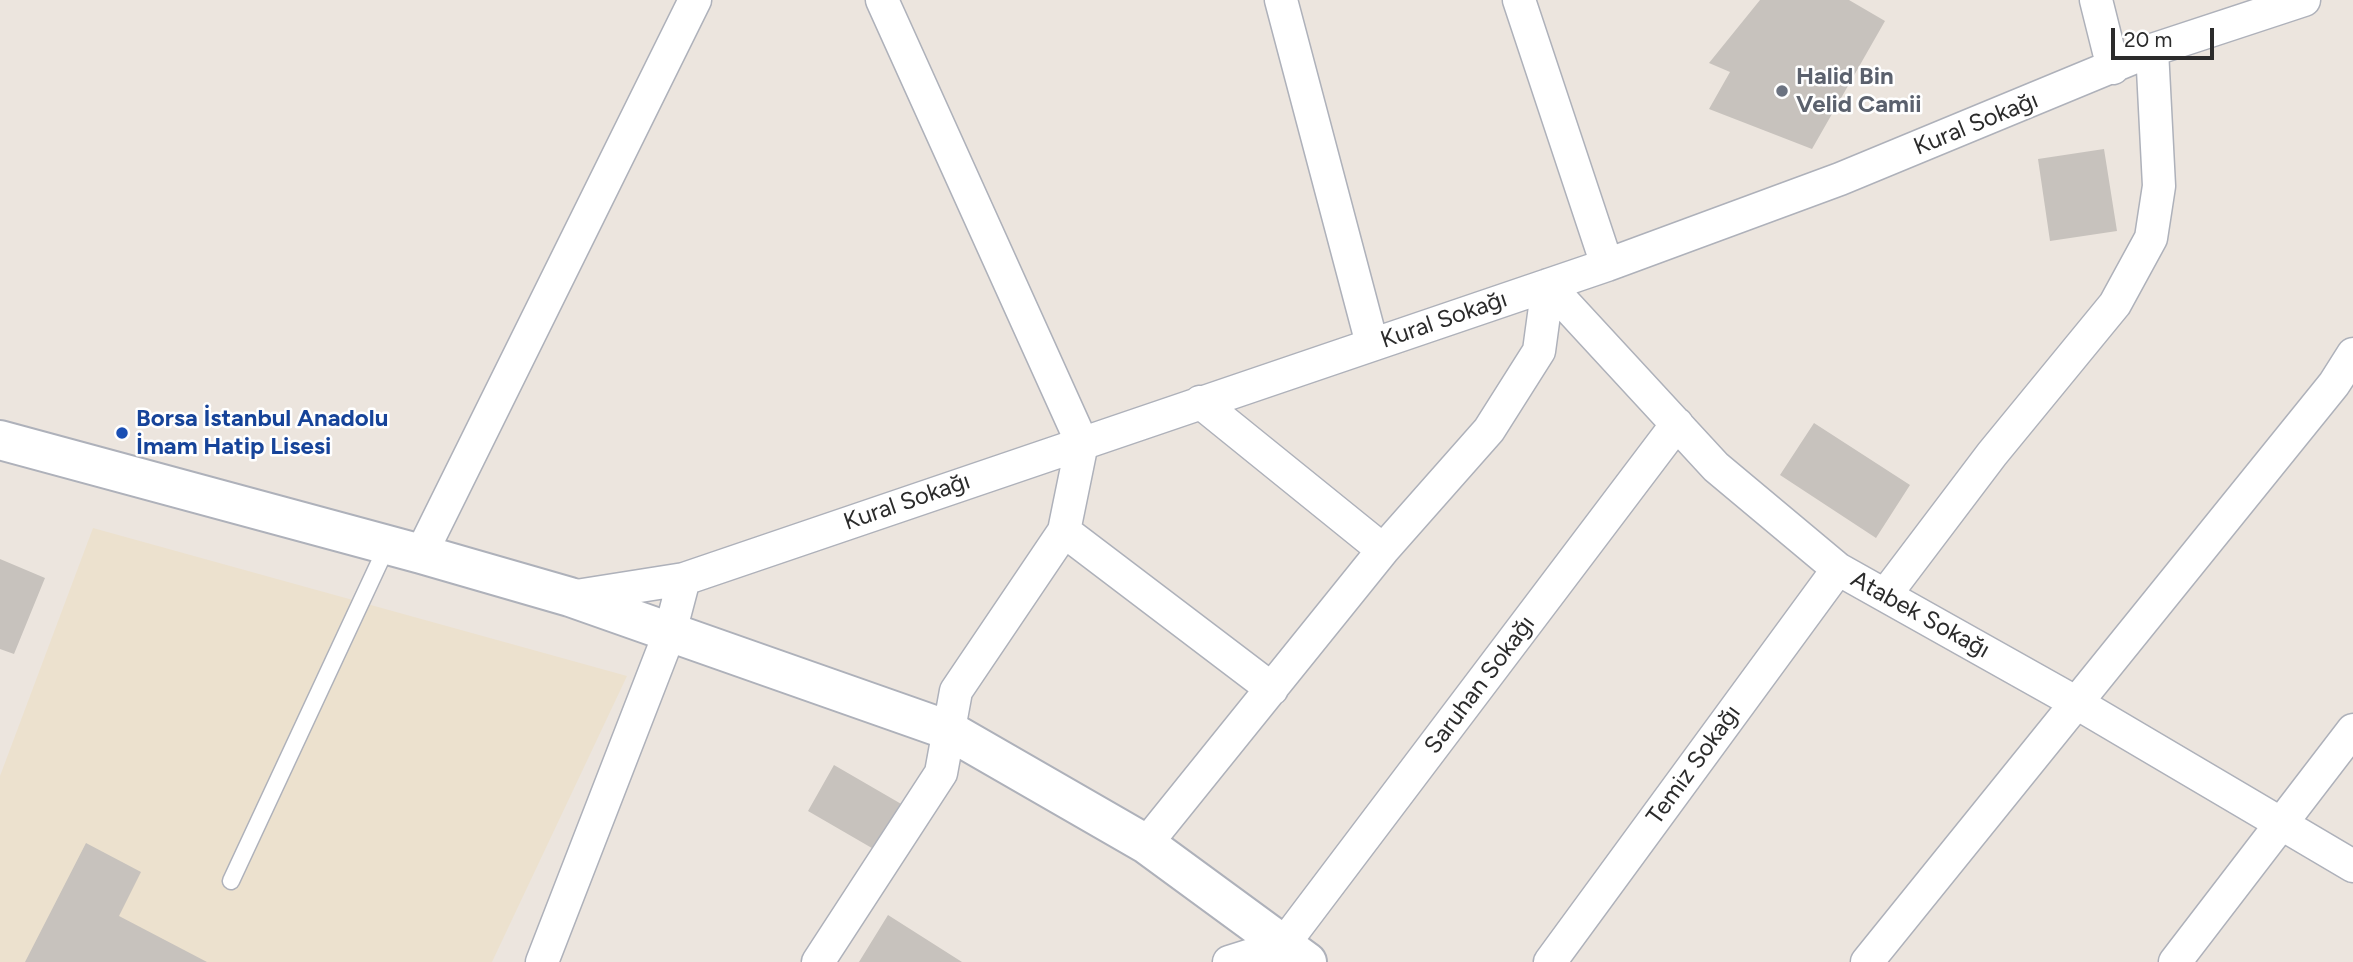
<!DOCTYPE html>
<html>
<head>
<meta charset="utf-8">
<style>
  body { margin:0 }
  #map { position:relative; width:2353px; height:962px; overflow:hidden; background:#ece5de; font-family:Figtree,sans-serif }
  canvas { display:block }
  .scale { position:absolute; left:2111px; top:28px; width:103px; height:32px; box-sizing:border-box; border:4px solid #2b2b2b; border-top:0; padding-left:9px; font-size:21px; line-height:24px; white-space:nowrap; color:#2b2b2b; -webkit-text-stroke:5px #fff; paint-order:stroke }
</style>
</head>
<body>
<div id="map">
<canvas width="2353" height="962"></canvas>
<div class="scale">20 m</div>
</div>
<script>
const ctx = document.querySelector('canvas').getContext('2d');
ctx.lineJoin = 'round';
function fillPath(path, color) {
  ctx.fillStyle = color;
  ctx.fill(path, 'evenodd');
}
function toPath(rows) {
  const path = new Path2D();
  for (const r of rows) {
    path.moveTo(r[0], r[1]);
    for (let i = 2; i < r.length; i += 2) path.lineTo(r[i], r[i + 1]);
  }
  return path;
}
function strokePath(path, color, width, dash) {
  ctx.strokeStyle = color;
  ctx.lineWidth = width;
  ctx.lineCap = dash ? 'butt' : 'round';
  ctx.setLineDash(dash || []);
  ctx.stroke(path);
}
function label(font, color, halo, rows, align = 'center') {
  ctx.font = font + ' Figtree,sans-serif';
  ctx.lineWidth = 5;
  ctx.setLineDash([]);
  ctx.textBaseline = 'middle';
  ctx.strokeStyle = halo;
  ctx.fillStyle = color;
  for (const [text, x, y, turn = 0] of rows) {
    ctx.save();
    ctx.translate(x, y);
    ctx.rotate((+turn || 0) * Math.PI / 180);
    ctx.textAlign = isNaN(turn) ? turn : align;
    if (halo) ctx.strokeText(text, 0, 0);
    ctx.fillText(text, 0, 0);
    ctx.restore();
  }
}
fillPath(toPath([
  [93,528,627,676,492,962,0,962,0,776]
]), '#ece1ce');
fillPath(toPath([
  [1760,0,1849,0,1885,21,1812,149,1709,109,1730,72,1709,63],
  [2104,149,2117,231,2050,241,2038,159],
  [1814,423,1910,485,1876,538,1780,475],
  [0,559,45,578,14,654,0,649],
  [834,765,903,805,877,851,808,811],
  [86,843,141,872,119,916,207,962,25,962],
  [888,915,962,962,859,962]
]), '#c7c2bd');
const service = toPath([
  [231,881,388,544]
]);
const minor = toPath([
  [1281,0,1372,344],
  [1519,0,1607,265],
  [2096,0,2113,68],
  [1548,285,1716,467,1838,569,2075,702,2353,866],
  [1200,402,1383,550],
  [1064,531,1272,689],
  [421,554,695,0],
  [1886,594,1992,454,2115,304,2151,238,2159,186,2152,50],
  [570,597,684,579,1607,265,1840,179,2152,50,2304,0],
  [1146,844,1383,550,1489,430,1539,351,1548,285],
  [542,962,670,632,684,579],
  [818,962,941,773,956,691,1064,531,1082,443,882,0],
  [1229,962,1283,945,1677,424],
  [1550,962,1838,569],
  [1867,962,2334,384,2353,354],
  [2175,962,2353,730]
]);
const tertiary = toPath([
  [0,440,421,554,570,597,948,730,1146,844,1307,962]
]);
strokePath(service, '#aeb1ba', 19);
strokePath(minor, '#aeb1ba', 35);
strokePath(tertiary, '#aeb1ba', 42);
strokePath(service, '#fff', 16);
strokePath(minor, '#fff', 32);
strokePath(tertiary, '#fff', 38);
for (const [x, y, r, color] of [
  [1782,91,7,"#6b7280"],
  [122,433,7,"#1a4fb4"]
]) {
  const dot = new Path2D();
  dot.arc(x, y, r, 0, 2 * Math.PI);
  ctx.fillStyle = color;
  ctx.fill(dot);
  strokePath(dot, '#fff', 2.5);
}
label('bold 24px', '#5b616d', '#fff', [
  ["Halid Bin",1796,77],
  ["Velid Camii",1796,105]
], 'left');
label('24px', '#2b2b2b', '#fff', [
  ["Kural Sokağı",1976,124,-22],
  ["Kural Sokağı",1444,320,-19],
  ["Kural Sokağı",907,502,-19],
  ["Atabek Sokağı",1920,615,29],
  ["Saruhan Sokağı",1480,685,-53],
  ["Temiz Sokağı",1694,765,-54]
]);
label('bold 24px', '#164399', '#fff', [
  ["Borsa İstanbul Anadolu",136,419],
  ["İmam Hatip Lisesi",136,447]
], 'left');
</script>
</body>
</html>
